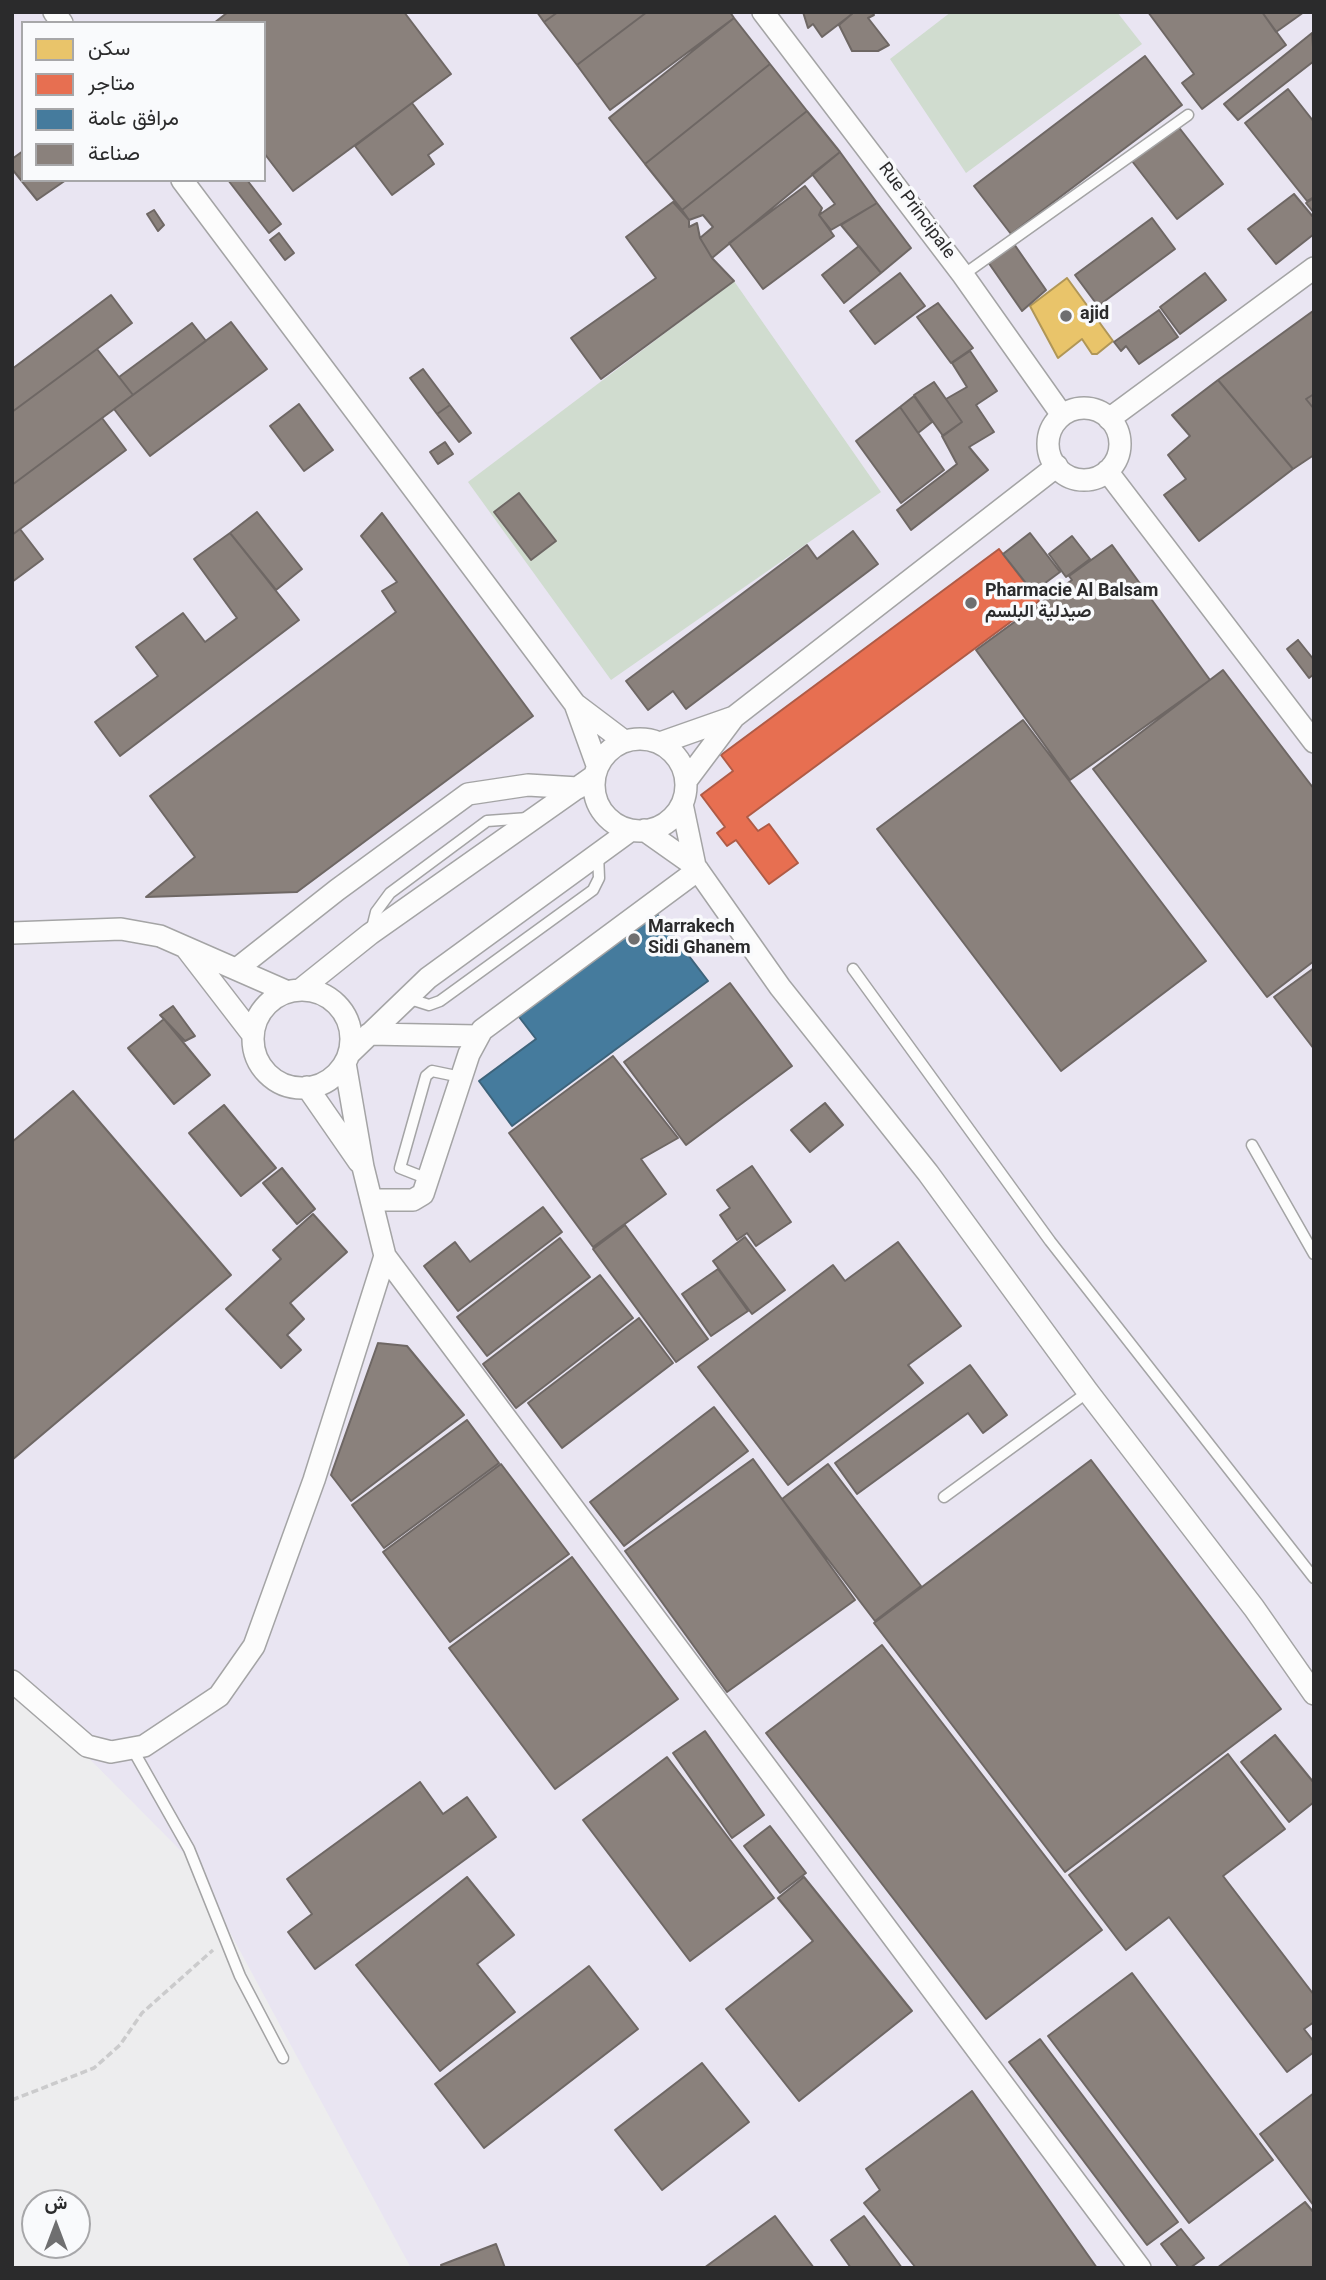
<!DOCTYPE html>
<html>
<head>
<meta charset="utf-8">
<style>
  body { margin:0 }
  #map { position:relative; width:1326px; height:2280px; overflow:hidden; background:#ededee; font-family:Georgia,Vazirmatn,serif }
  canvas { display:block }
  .frame { position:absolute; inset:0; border:14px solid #2b2b2c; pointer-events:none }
  .legend { position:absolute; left:21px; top:21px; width:245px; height:161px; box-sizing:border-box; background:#f9fafc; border:2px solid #a7a7a9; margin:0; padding:9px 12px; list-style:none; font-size:21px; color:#2b2b2c }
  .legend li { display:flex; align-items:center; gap:14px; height:35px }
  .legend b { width:35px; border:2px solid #a7a7a9 }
  .north { position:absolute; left:21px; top:2189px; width:70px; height:70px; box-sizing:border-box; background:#f9fafc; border:2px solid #a7a7a9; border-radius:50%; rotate:0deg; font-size:19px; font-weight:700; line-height:28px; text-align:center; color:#2b2b2c }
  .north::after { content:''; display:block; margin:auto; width:24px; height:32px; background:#6f6f70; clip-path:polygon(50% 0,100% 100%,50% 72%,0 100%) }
</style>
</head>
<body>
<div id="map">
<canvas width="1326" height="2280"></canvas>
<div class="frame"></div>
<ul class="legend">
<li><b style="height:19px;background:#e9c46a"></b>سكن</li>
<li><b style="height:19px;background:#e76f51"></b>متاجر</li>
<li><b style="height:19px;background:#457b9d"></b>مرافق عامة</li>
<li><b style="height:19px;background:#8a817c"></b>صناعة</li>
</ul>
<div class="north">ش</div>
</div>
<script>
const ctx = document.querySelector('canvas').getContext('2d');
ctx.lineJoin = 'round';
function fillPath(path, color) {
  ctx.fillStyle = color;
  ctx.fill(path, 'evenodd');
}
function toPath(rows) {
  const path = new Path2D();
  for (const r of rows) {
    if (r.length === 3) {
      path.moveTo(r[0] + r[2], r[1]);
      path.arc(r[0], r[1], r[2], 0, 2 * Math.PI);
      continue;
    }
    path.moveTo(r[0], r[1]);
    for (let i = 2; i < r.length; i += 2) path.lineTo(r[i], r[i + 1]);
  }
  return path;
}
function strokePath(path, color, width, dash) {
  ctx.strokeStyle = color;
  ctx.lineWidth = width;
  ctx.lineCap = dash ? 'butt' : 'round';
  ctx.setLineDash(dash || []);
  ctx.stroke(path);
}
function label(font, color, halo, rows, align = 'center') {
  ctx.font = font + ' Georgia,Vazirmatn,serif';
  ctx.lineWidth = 7;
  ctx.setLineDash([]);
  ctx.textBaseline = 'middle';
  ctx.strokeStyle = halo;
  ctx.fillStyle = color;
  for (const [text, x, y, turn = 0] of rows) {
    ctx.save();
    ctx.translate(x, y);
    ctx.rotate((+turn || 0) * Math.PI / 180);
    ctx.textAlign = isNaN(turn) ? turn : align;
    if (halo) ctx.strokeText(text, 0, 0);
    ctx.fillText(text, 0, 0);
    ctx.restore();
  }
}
fillPath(toPath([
  [12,12,1314,12,1314,2268,411,2268,192,1862,12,1681],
  [23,23,264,23,264,180,23,180]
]), '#e9e5f2');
fillPath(toPath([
  [951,12,1117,12,1142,44,966,173,890,59],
  [734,281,881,492,611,680,468,482]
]), '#d0dccf');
const homes = toPath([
  [1067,278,1113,341,1097,354,1092,354,1082,339,1058,358,1030,306,1067,278]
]);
fillPath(homes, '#e9c46a');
strokePath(homes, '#b09657', 2);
const shops = toPath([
  [999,549,1039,601,747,817,758,831,769,824,798,863,769,884,736,840,727,846,717,833,725,827,701,795,733,771,721,755,999,549]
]);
fillPath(shops, '#e76f51');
strokePath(shops, '#af5b46', 2);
const public = toPath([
  [654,910,708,981,512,1126,479,1081,536,1039,516,1013,654,910]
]);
fillPath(public, '#457b9d');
strokePath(public, '#3d637b', 2);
const industry = toPath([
  [228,12,404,12,451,74,293,191,264,153,264,23,214,23,228,12],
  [537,12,558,12,544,22,537,12],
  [558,12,647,12,577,65,544,22,558,12],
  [647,12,730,12,734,18,610,110,577,65,647,12],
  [803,12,852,12,852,14,822,37,813,24,808,28,803,12],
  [872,12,874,15,868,18,889,45,878,51,852,51,839,25,854,12,872,12],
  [1148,12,1262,12,1286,45,1202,109,1182,83,1194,74,1148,12],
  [1262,12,1304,12,1276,32,1262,12],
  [734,18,770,64,645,164,609,118,734,18],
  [1312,33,1314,61,1238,120,1224,104,1312,33],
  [1145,56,1182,105,1011,234,974,186,1145,56],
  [770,64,807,111,682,210,645,164,770,64],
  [1288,89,1314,122,1314,197,1307,201,1245,123,1288,89],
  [412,103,443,144,428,155,434,164,392,195,355,146,412,103],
  [807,111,840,152,712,258,700,238,713,227,703,215,689,220,682,210,807,111],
  [1177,125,1223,184,1177,219,1132,161,1177,125],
  [23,151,23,180,66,180,37,200,12,169,12,159,23,151],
  [840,152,877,203,831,230,819,215,835,204,812,174,840,152],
  [228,180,247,180,281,224,269,233,228,180],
  [805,186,822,208,819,215,834,236,763,289,729,243,805,186],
  [1294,194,1314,218,1314,234,1276,264,1248,229,1294,194],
  [1314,198,1314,213,1306,203,1314,198],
  [673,202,689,220,689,227,697,223,700,238,712,258,734,281,601,379,571,338,656,278,626,237,673,202],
  [877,203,911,248,881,273,841,225,877,203],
  [154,210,164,225,158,231,147,214,154,210],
  [1152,218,1175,249,1098,306,1075,275,1152,218],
  [279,233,294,253,285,260,270,240,279,233],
  [1014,244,1046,290,1022,311,988,262,1014,244],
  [859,246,881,273,844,303,822,275,859,246],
  [900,273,925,306,875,344,850,311,900,273],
  [1205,273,1226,300,1180,334,1160,307,1205,273],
  [111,295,132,323,12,412,12,369,111,295],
  [938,303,973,348,951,363,917,317,938,303],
  [1159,310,1178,337,1139,364,1126,346,1121,351,1114,342,1159,310],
  [1313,311,1314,394,1306,399,1314,409,1314,455,1293,469,1218,380,1313,311],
  [231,322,267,369,150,456,114,409,231,322],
  [192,323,206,341,133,395,119,377,192,323],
  [97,349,133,395,12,485,12,412,97,349],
  [970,351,997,391,976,405,994,432,969,447,988,470,911,530,897,510,957,464,942,436,962,422,946,399,967,387,952,363,970,351],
  [423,369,450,405,437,414,410,378,423,369],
  [1218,380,1293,469,1199,541,1164,495,1186,479,1168,455,1190,436,1172,415,1218,380],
  [934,382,962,422,943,436,914,395,934,382],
  [1314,394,1314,409,1306,399,1314,394],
  [914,396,932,422,918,433,900,407,914,396],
  [299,404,333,450,304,471,270,426,299,404],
  [450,405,471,433,459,442,437,414,450,405],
  [900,407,944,470,901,503,856,441,900,407],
  [102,418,126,450,12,535,12,485,102,418],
  [445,442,453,454,438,464,430,452,445,442],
  [519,493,556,541,531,560,494,512,519,493],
  [257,512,302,569,276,590,230,533,257,512],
  [382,513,533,716,297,892,146,897,195,857,150,796,396,612,382,591,397,582,361,536,382,513],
  [20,529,43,559,12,582,12,535,20,529],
  [853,531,878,564,686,709,673,691,648,710,626,681,807,545,817,559,853,531],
  [230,533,299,620,120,756,95,722,158,676,136,647,183,613,205,642,237,618,194,559,230,533],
  [1030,533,1060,572,1033,592,1003,554,1030,533],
  [1072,536,1090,559,1066,577,1049,554,1072,536],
  [1112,545,1210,680,1070,780,976,650,1072,580,1069,576,1112,545],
  [1298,640,1314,660,1314,674,1309,678,1287,649,1298,640],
  [1223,670,1314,789,1314,961,1267,997,1093,769,1223,670],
  [1023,720,1206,961,1061,1071,877,829,1023,720],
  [1314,968,1314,1049,1274,997,1314,968],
  [730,983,792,1066,686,1145,624,1062,730,983],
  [173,1006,195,1036,185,1041,160,1015,173,1006],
  [164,1019,210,1075,174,1104,128,1048,164,1019],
  [613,1056,678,1138,641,1159,666,1194,593,1247,509,1133,613,1056],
  [73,1091,231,1275,12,1460,12,1142,73,1091],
  [825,1103,843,1125,810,1152,791,1130,825,1103],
  [224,1105,276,1168,241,1196,189,1133,224,1105],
  [752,1166,791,1222,756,1246,747,1233,737,1240,720,1215,730,1208,717,1190,752,1166],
  [282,1168,315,1209,297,1224,263,1183,282,1168],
  [543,1207,562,1232,458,1311,424,1266,455,1242,470,1262,543,1207],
  [313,1214,347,1252,290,1303,304,1319,287,1335,301,1350,281,1368,226,1309,281,1259,273,1250,313,1214],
  [625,1225,708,1339,676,1362,593,1249,625,1225],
  [745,1237,785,1290,752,1314,713,1261,745,1237],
  [560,1238,590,1277,487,1356,457,1317,560,1238],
  [898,1242,961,1326,908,1365,923,1383,788,1485,698,1367,833,1265,845,1281,898,1242],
  [718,1269,748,1311,711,1336,682,1294,718,1269],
  [600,1275,633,1318,516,1408,483,1364,600,1275],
  [639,1318,673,1363,562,1448,528,1403,639,1318],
  [378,1343,407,1346,464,1415,351,1501,331,1475,378,1343],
  [970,1365,1007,1415,983,1433,968,1413,857,1494,835,1463,970,1365],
  [714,1407,748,1451,624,1546,590,1502,714,1407],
  [467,1420,499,1463,384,1548,352,1505,467,1420],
  [753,1459,855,1600,727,1692,625,1551,753,1459],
  [1091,1460,1281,1709,1065,1872,874,1623,1091,1460],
  [501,1464,569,1554,450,1642,383,1552,501,1464],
  [828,1464,921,1586,875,1621,782,1499,828,1464],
  [572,1557,678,1699,555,1789,449,1648,572,1557],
  [882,1645,1102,1930,986,2019,766,1733,882,1645],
  [705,1731,764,1815,732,1838,673,1753,705,1731],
  [1275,1735,1314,1783,1314,1802,1289,1822,1241,1762,1275,1735],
  [1228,1754,1285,1829,1223,1876,1314,1995,1314,2022,1304,2029,1314,2042,1314,2052,1287,2072,1169,1917,1126,1950,1069,1875,1228,1754],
  [667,1757,774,1898,690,1961,583,1820,667,1757],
  [420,1782,443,1814,467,1797,496,1837,315,1969,288,1932,312,1914,287,1879,420,1782],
  [770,1826,806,1873,780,1893,744,1846,770,1826],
  [467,1877,514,1935,477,1964,515,2012,440,2071,356,1965,467,1877],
  [804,1877,912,2011,799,2101,726,2009,813,1941,778,1898,804,1877],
  [589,1966,638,2029,484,2148,435,2084,589,1966],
  [1132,1973,1273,2160,1189,2223,1048,2036,1132,1973],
  [1040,2039,1178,2222,1147,2245,1009,2062,1040,2039],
  [702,2063,749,2122,662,2190,615,2130,702,2063],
  [972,2091,1097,2268,916,2268,864,2203,880,2190,866,2169,972,2091],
  [1314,2093,1314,2206,1260,2134,1314,2093],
  [1305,2202,1314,2213,1314,2268,1217,2268,1305,2202],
  [775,2216,814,2268,704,2268,775,2216],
  [864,2216,902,2268,851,2268,831,2240,864,2216],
  [1181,2229,1204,2258,1190,2268,1179,2268,1161,2244,1181,2229],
  [496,2244,505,2268,442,2268,441,2265,496,2244]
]);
fillPath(industry, '#8a817c');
strokePath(industry, '#6e6764', 2);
const lane = toPath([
  [963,275,1188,115],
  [371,932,376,912,390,893,487,821,528,818],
  [853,969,1050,1241,1314,1578],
  [407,998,429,1005,440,1001,593,890,599,878,598,854],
  [1252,1145,1314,1254],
  [428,1179,400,1168,426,1076,432,1071,461,1077],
  [944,1497,1088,1392],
  [133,1750,189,1849,240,1976,283,2058]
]);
const street = toPath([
  [54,12,62,23],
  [763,12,963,275,1062,415],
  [182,180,575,704,624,741],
  [1084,444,36],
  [1109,419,1314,268],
  [1107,471,1314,742],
  [575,704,597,765],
  [640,785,46],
  [660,743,734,717],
  [686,781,734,717,1057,466],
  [682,804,695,866,780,987,928,1173,1088,1392,1254,1608,1314,1694],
  [644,830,695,866],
  [12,933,121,929,160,936,288,992],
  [186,948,253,1035],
  [238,968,337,890,468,794,528,785,578,788],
  [300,990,370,934,594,776],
  [302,1039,49],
  [369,1034,478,1036],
  [349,1054,428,978,631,830],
  [345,1063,363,1167,385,1256,1140,2268],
  [307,1087,359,1162],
  [371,1200,413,1200,423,1194,469,1054,482,1030,698,870],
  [12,1681,87,1746,111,1752,144,1746,219,1696,254,1646,314,1480,385,1256]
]);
strokePath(lane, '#a4a4a5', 13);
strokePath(street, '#a4a4a5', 24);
strokePath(toPath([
  [12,2100,94,2068,120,2045,142,2013,213,1950]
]), '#cbcbcc', 3.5, [7, 3.5]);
strokePath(lane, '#fcfcfc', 10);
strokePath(street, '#fcfcfc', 21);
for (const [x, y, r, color] of [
  [1066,316,7,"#6f6f70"],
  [971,603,7,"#6f6f70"],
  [634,939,7,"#6f6f70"]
]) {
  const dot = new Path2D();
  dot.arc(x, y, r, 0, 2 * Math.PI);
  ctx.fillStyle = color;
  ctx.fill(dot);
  strokePath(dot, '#f9fafc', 2.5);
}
label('18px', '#2b2b2c', '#f9fafc', [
  ["Rue Principale",915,212,53]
]);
label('bold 18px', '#2b2b2c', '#f9fafc', [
  ["ajid",1080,316],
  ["Pharmacie Al Balsam",985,593],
  ["صيدلية البلسم",985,614],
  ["Marrakech",648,929],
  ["Sidi Ghanem",648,950]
], 'left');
</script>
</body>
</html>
